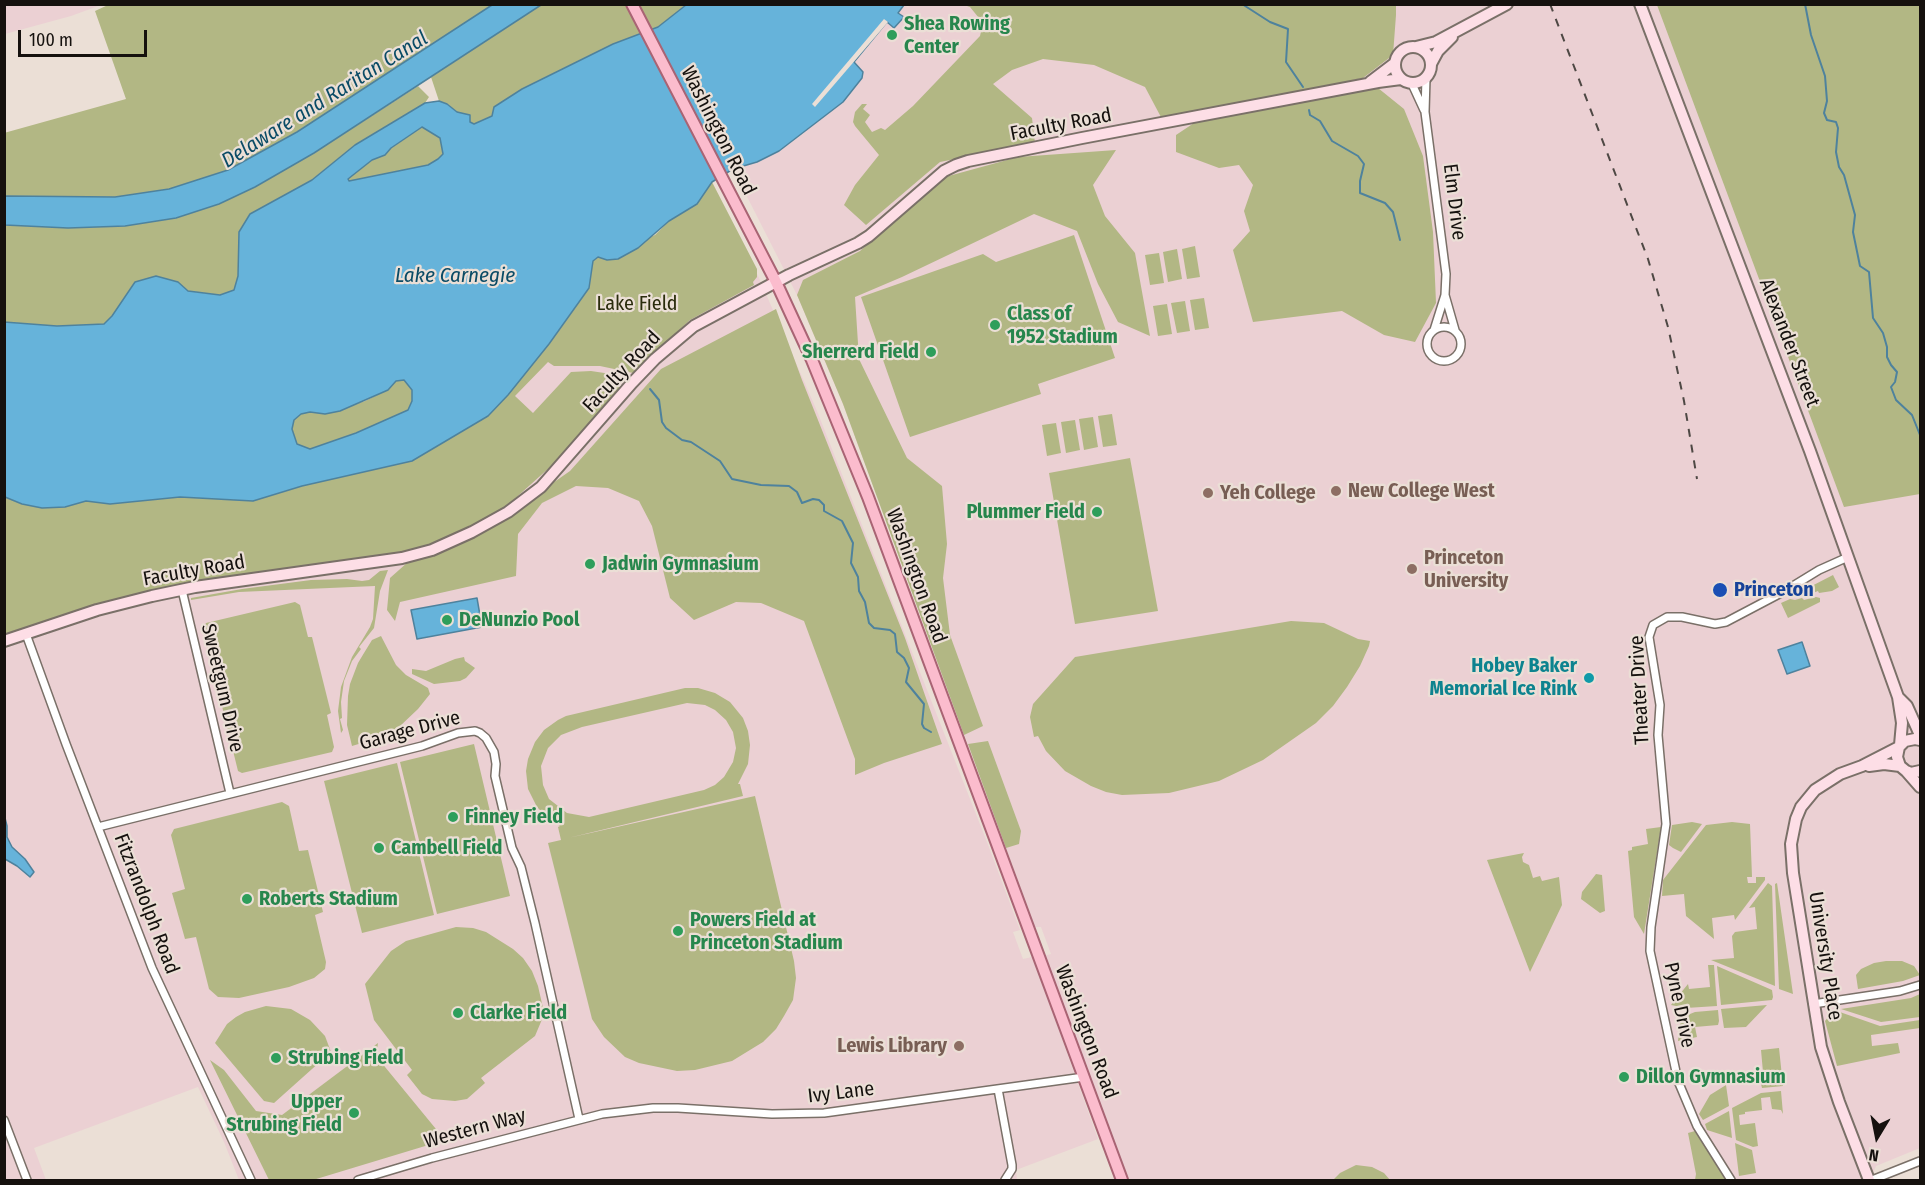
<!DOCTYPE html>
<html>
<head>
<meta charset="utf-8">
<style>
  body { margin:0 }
  #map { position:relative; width:1925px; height:1185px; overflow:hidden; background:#ebdfd6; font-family:"Fira Sans Condensed",sans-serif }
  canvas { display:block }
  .frame { position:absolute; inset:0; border:6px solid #15110e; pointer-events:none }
  .north { position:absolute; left:1847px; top:1107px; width:60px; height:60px; -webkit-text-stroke:4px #ebdfd6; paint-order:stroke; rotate:190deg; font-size:16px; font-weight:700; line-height:24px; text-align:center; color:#15110e }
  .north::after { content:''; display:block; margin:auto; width:21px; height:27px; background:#15110e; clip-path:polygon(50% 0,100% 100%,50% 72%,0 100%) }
  .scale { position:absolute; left:18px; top:30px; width:129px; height:27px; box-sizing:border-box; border:3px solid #15110e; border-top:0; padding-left:8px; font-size:18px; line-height:21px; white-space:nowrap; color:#15110e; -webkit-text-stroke:4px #ebdfd6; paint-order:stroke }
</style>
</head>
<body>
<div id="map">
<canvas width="1925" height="1185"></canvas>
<div class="frame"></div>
<div class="north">N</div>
<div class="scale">100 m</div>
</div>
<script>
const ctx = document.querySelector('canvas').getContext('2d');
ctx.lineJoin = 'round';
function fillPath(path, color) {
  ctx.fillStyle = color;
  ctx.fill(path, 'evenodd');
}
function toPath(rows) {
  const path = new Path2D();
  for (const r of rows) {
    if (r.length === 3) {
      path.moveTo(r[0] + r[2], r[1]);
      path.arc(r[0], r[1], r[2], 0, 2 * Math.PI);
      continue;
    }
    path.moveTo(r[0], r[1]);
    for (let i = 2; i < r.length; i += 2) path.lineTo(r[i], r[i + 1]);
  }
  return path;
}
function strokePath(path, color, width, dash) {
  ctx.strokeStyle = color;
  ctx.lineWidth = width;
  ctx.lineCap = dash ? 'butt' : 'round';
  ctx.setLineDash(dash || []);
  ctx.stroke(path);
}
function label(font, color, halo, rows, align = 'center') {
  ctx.font = font + ' "Fira Sans Condensed",sans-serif';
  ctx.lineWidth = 4.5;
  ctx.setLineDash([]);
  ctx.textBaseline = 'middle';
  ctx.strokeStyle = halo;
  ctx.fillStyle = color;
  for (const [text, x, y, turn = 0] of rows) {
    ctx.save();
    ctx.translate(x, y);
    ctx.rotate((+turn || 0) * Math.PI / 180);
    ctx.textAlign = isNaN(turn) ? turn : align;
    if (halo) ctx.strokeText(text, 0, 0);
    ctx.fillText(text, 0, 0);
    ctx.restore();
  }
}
fillPath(toPath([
  [5,4,101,4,101,5,71,16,5,34],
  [911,4,1920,5,1920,1148,1876,1166,1870,1180,1129,1180,1043,956,1051,954,1041,927,1035,927,843,404,797,295,733,169,757,162,779,151,804,133,853,62,888,22,904,17,898,13,904,5,908,7],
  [712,182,759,278,817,411,987,842,1020,930,1013,932,1023,959,1032,957,1037,969,1098,1139,1016,1170,1017,1180,239,1180,224,1142,198,1087,34,1148,46,1180,5,1180,4,497,253,501,412,461,549,344]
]), '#ebd0d3');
fillPath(toPath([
  [108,5,492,5,297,132,228,170,169,189,115,197,5,196,4,133,126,99,95,11],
  [541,5,686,5,658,27,613,44,522,89,494,107,493,116,474,125,469,122,470,115,457,112,447,104,439,101,431,77],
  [964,5,1396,5,1396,15,1393,55,1363,78,1162,119,1145,87,1094,65,1043,59,1012,70,993,84,1032,118,1035,143,940,162,866,225,844,205,855,185,879,155,855,126,853,122,855,112,862,104,867,104,863,109,870,115,865,122,872,132,881,128,885,130,913,106,980,36,983,23,970,7],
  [1657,5,1920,5,1920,494,1844,507],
  [418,86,429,97,425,103,355,145,312,180,250,214,239,232,238,276,234,290,221,295,188,291,177,282,112,316,104,324,57,326,5,322,4,225,68,228,125,226,176,218,219,204,255,187,314,153],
  [1367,87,1378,88,1404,109,1423,156,1433,232,1436,303,1415,342,1384,335,1342,311,1253,322,1233,250,1250,231,1244,211,1253,185,1239,165,1219,168,1176,152,1176,135,1197,121],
  [422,127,440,138,443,154,438,159,428,165,349,181,347,179,372,160,385,155,391,148],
  [1116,150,1093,185,1105,216,1135,253,1150,336,1118,322,1098,284,1077,231,1034,214,902,277,855,297,859,359,907,458,942,486,947,544,943,578,950,635,983,726,964,735,843,404,797,295,803,280,860,251,945,177,1018,157],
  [712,182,757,269,757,277,753,282,754,285,690,320,633,373,600,366,554,366,548,362,515,396,533,413,571,372,591,371,611,374,620,379,619,388,559,459,510,503,487,519,438,544,410,551,223,577,141,594,5,637,5,497,22,504,42,508,65,507,86,501,110,504,180,497,253,501,302,486,412,461,488,416,508,395,549,344,589,288,593,261,598,257,655,235,669,221,697,204],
  [1074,235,1115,358,1038,384,1041,394,910,437,861,297,983,254,996,262],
  [1195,246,1200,277,1187,279,1182,249],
  [1177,249,1182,279,1168,282,1163,252],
  [1159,253,1164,283,1150,285,1145,255],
  [1204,298,1209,328,1195,330,1190,300],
  [1185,301,1190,331,1177,333,1171,303],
  [1167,304,1172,334,1158,336,1153,306],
  [776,309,802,380,905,638,942,744,884,763,855,775,855,759,804,621,761,603,736,602,694,620,670,598,652,526,639,501,608,488,576,486,542,503,518,534,516,576,400,602,395,621,387,610,390,578,408,562,514,510,570,471,661,369],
  [404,380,412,390,412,401,408,410,356,433,310,449,297,444,292,429,294,420,301,414,310,412,325,414,365,401,387,390,396,381],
  [1112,414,1117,445,1103,447,1098,416],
  [1093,417,1098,447,1084,450,1079,419],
  [1075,420,1080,450,1066,453,1061,422],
  [1056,423,1061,453,1047,456,1042,425],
  [1130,458,1158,611,1075,624,1049,473],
  [388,570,380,591,374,628,359,647,361,649,352,661,344,681,341,702,342,718,340,719,343,730,341,733,338,711,341,687,352,657,370,627,373,619,375,586,239,592,191,600,191,598,242,589,311,580,347,579,362,581,369,580,380,571],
  [1833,575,1839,587,1832,591,1819,593,1818,591,1810,594,1809,592,1806,593,1800,592],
  [1816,597,1820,598,1820,602,1788,618,1781,603,1790,599,1795,600,1802,598,1804,600],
  [295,602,300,605,308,637,312,637,331,713,327,715,334,747,332,752,242,773,238,771,203,629,206,623],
  [1291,621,1324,623,1358,639,1370,641,1369,646,1360,666,1347,687,1333,706,1316,723,1263,760,1219,781,1169,793,1122,795,1106,792,1091,786,1065,771,1046,751,1038,736,1034,737,1030,717,1033,704,1075,657],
  [381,636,396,665,406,675,428,688,430,694,418,709,399,727,375,739,352,746,347,725,348,696,350,684,358,663,364,653,372,640],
  [464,657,465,661,475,668,466,678,460,681,434,684,412,674,412,669,426,671,455,659],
  [685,688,698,688,715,693,730,702,743,718,748,731,750,745,748,764,738,784,740,784,743,796,568,838,755,796,794,961,796,978,793,1000,784,1016,776,1029,763,1042,732,1061,695,1070,677,1071,639,1063,625,1057,604,1037,592,1019,548,843,561,840,558,827,560,826,549,819,537,807,528,789,526,771,528,759,535,742,544,730,558,720,566,716],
  [687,703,705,705,715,710,726,720,733,732,736,748,733,762,724,777,715,785,704,790,589,817,567,813,549,799,543,785,541,766,548,748,561,735,582,727],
  [988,741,1021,831,1019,844,1006,848,968,744],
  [474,744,510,896,437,914,400,762],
  [397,763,434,915,362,933,324,781],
  [282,802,289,806,299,851,308,850,323,912,315,915,326,962,325,969,314,978,289,987,239,998,218,997,209,989,196,937,185,939,172,893,185,889,171,835,174,829],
  [1692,822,1702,824,1681,852,1673,848,1669,845,1672,825],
  [1732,822,1750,824,1752,877,1747,877,1748,883,1756,883,1756,877,1765,877,1765,880,1735,920,1734,915,1712,918,1714,939,1686,916,1684,894,1662,896,1663,880,1706,825],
  [1661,827,1644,934,1634,917,1628,851,1632,850,1632,847,1648,844,1646,829],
  [1524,853,1522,857,1523,862,1529,865,1533,878,1540,876,1542,881,1559,877,1562,905,1530,972,1487,860],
  [1596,874,1602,875,1605,911,1600,913,1581,899,1582,892],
  [1768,883,1772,886,1775,986,1711,960,1734,958,1732,936,1735,932,1757,929,1755,907,1749,908],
  [1777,883,1793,994,1779,989,1775,884],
  [456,927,473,928,486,932,513,949,523,958,532,971,538,986,543,1008,543,1017,535,1036,481,1078,485,1083,467,1099,455,1101,432,1099,422,1094,407,1075,412,1070,374,1020,365,984,391,951,406,941],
  [1886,961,1902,961,1914,966,1920,975,1903,981,1858,989,1856,975,1861,969,1874,963],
  [1708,965,1714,965,1717,1006,1686,1008,1671,1005,1688,984,1689,989,1710,987],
  [1717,966,1772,990,1773,997,1772,1000,1721,1005],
  [1920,994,1920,1017,1881,1022,1841,1009,1911,998],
  [1767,1005,1746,1027,1724,1028,1721,1009],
  [266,1006,291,1009,310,1020,325,1036,331,1052,274,1103,264,1101,215,1043,227,1024,236,1017,245,1012],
  [1718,1010,1719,1021,1718,1025,1695,1027,1697,1037,1678,1041,1680,1024,1685,1016,1695,1012],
  [1834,1010,1880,1026,1920,1020,1920,1028,1871,1035,1872,1046,1898,1043,1900,1053,1837,1066,1825,1021],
  [378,1043,376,1056,445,1140,313,1180,269,1180,210,1060,224,1070,256,1111,282,1115],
  [1779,1048,1783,1086,1762,1088,1761,1084,1769,1083,1769,1080,1772,1080,1770,1071,1763,1072,1761,1050],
  [1726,1085,1729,1106,1703,1120,1699,1114,1710,1095],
  [1781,1091,1783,1114,1781,1110,1772,1109,1770,1097,1761,1098,1762,1110,1745,1112,1745,1114,1739,1115,1740,1125,1755,1123,1758,1146,1753,1147,1736,1140,1732,1108,1761,1093],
  [1729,1111,1732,1138,1707,1130,1705,1124],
  [1695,1131,1697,1134,1727,1180,1695,1180,1696,1174,1688,1133],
  [1735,1143,1752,1150,1756,1173,1739,1176],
  [1356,1165,1372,1167,1384,1173,1390,1180,1333,1180,1340,1173]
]), '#b2b784');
const water = toPath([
  [492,5,541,5,314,153,255,187,219,204,176,218,125,226,68,228,5,225,5,196,115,197,169,189,228,170,297,132,492,5],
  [686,5,904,5,898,13,904,17,894,28,887,22,854,62,863,72,862,78,843,102,779,151,757,162,733,169,712,182,697,204,669,221,638,248,618,259,607,260,598,257,593,261,589,288,549,344,508,395,488,416,412,461,302,486,253,501,180,497,110,504,86,501,65,507,42,508,22,504,5,497,4,322,57,326,104,324,112,316,135,282,156,276,178,282,188,291,220,295,234,290,238,276,239,232,250,214,312,180,355,145,425,103,439,101,447,104,457,112,470,115,470,122,474,124,492,116,494,107,522,89,613,44,658,27,686,5],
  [422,127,440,138,443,154,438,159,428,165,349,181,348,179,372,160,385,155,391,148,422,127],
  [404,380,412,390,412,401,408,410,356,433,310,449,297,444,292,429,294,420,301,414,310,412,325,414,340,411,388,390,396,381,404,380],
  [477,598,482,627,417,639,411,610,477,598],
  [1802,642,1810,666,1787,674,1778,650,1802,642],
  [5,818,7,826,7,837,12,847,25,859,34,872,30,877,17,866,5,859,5,818]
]);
fillPath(water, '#66b3da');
strokePath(water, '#4e829d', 1.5);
fillPath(toPath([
  [884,19,888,22,815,107,812,104]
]), '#ebdfd6');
strokePath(toPath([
  [1242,4,1270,22,1288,29,1286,62,1303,87],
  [1805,4,1811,35,1825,76,1827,101,1824,113,1827,120,1836,122,1838,128,1836,152,1839,167,1844,175,1855,215,1853,232,1860,266,1869,272,1873,318,1883,333,1887,347,1887,357,1891,365,1897,372,1895,382,1891,387,1896,400,1912,415,1920,435],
  [1309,110,1310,115,1320,121,1332,141,1358,156,1364,164,1360,181,1360,193,1385,203,1393,212,1400,240],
  [650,389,659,400,662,422,666,428,682,440,691,442,720,461,732,479,761,485,789,486,797,492,802,503,813,499,819,500,824,505,824,511,842,521,853,543,851,563,858,577,859,591,865,602,869,623,874,628,890,630,895,634,897,652,904,658,909,668,906,682,924,704,922,724,924,728,931,732]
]), '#4e829d', 2);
const street = toPath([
  [1426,78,1425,112,1446,274,1445,295,1434,330],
  [1412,84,1424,110],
  [1445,295,1455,330],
  [1444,344,17],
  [182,590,230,793],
  [26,634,66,744,152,968,251,1180],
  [98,827,422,746,458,733,475,731,480,733,486,738,494,752,496,764,495,776,512,848,521,867,535,923,579,1119],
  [1813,1004,1900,991,1920,985],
  [998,1089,1012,1165,1012,1169,1005,1180],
  [4,1120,27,1180],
  [358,1180,432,1158,602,1114,653,1108,678,1108,772,1114,824,1113,1084,1077],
  [1731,1180,1697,1126,1678,1081,1650,951,1651,927,1666,824,1658,735,1660,705,1649,637,1653,625,1667,617,1682,617,1715,624,1726,622,1783,592,1819,570,1848,557],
  [1872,1180,1920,1161]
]);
const secondary = toPath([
  [1640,4,1810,451,1898,697,1902,723,1900,745],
  [1413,65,18],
  [1416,47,1436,42,1507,4],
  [1431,64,1438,51,1452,37],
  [1370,82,1395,63],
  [4,641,97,610,152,596,195,587,402,558,432,550,472,532,508,512,541,487,632,383,655,359,694,326,789,275,858,243,869,236,944,171,956,165,968,161,1082,138,1378,82,1401,79],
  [1898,697,1907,706,1920,735],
  [1920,740,1915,739,1905,741,1899,747,1897,757,1900,766,1906,771,1911,773,1920,771],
  [1869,766,1884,764,1900,766],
  [1906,771,1920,787],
  [1869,1180,1839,1102,1821,1047,1793,873,1791,844,1796,819,1801,807,1815,790,1840,774,1862,766,1899,747]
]);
const primary = toPath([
  [632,4,776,282,812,360,868,497,1122,1180]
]);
strokePath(street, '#7a7068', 10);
strokePath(secondary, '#7a7068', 14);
strokePath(primary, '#a96474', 14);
strokePath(street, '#fff', 7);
strokePath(secondary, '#fddee6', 10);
strokePath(primary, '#fbbccd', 10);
strokePath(toPath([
  [1550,4,1648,259,1668,327,1684,401,1697,479]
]), '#4e4844', 2, [8, 8]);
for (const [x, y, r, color] of [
  [892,35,6,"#2e9e5b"],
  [995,325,6,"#2e9e5b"],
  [931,352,6,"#2e9e5b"],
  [1336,491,6,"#8d6e63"],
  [1208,493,6,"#8d6e63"],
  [1097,512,6,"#2e9e5b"],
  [590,564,6,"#2e9e5b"],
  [1412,569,6,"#8d6e63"],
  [1720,590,8,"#1a4fb4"],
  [447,620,6,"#2e9e5b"],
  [1589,678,6,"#0f9aa8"],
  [453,817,6,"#2e9e5b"],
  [379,848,6,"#2e9e5b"],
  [247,899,6,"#2e9e5b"],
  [678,931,6,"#2e9e5b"],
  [458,1013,6,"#2e9e5b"],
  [959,1046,6,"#8d6e63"],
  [276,1058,6,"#2e9e5b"],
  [1624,1077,6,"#2e9e5b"],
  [354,1113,6,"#2e9e5b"]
]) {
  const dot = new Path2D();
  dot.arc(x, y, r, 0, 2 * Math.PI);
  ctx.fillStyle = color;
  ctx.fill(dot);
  strokePath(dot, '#ebdfd6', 2);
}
label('bold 20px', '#27864d', '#ebdfd6', [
  ["Shea Rowing",904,24],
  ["Center",904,47],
  ["Class of",1007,314],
  ["1952 Stadium",1007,337],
  ["Sherrerd Field",919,352,"right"],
  ["Plummer Field",1085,512,"right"],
  ["Jadwin Gymnasium",602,564],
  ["DeNunzio Pool",459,620],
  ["Finney Field",465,817],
  ["Cambell Field",391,848],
  ["Roberts Stadium",259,899],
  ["Powers Field at",690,920],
  ["Princeton Stadium",690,943],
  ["Clarke Field",470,1013],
  ["Strubing Field",288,1058],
  ["Dillon Gymnasium",1636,1077],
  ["Upper",342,1102,"right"],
  ["Strubing Field",342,1125,"right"]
], 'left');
label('20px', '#15110e', '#ebdfd6', [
  ["Faculty Road",1061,125,-11],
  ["Washington Road",718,131,63],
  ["Elm Drive",1454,202,83],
  ["Alexander Street",1789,343,69],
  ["Faculty Road",622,372,-47],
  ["Faculty Road",194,571,-10],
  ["Washington Road",916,576,70],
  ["Sweetgum Drive",222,688,77],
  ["Theater Drive",1640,690,-93],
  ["Garage Drive",410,731,-15],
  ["Fitzrandolph Road",146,904,69],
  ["University Place",1825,956,81],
  ["Pyne Drive",1679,1005,78],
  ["Washington Road",1086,1032,69],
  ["Ivy Lane",841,1093,-7],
  ["Western Way",475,1129,-15]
]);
label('20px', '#2a2c0c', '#ebdfd6', [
  ["Lake Field",637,304]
]);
label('bold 20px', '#785e54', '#ebdfd6', [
  ["New College West",1348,491],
  ["Yeh College",1220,493],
  ["Princeton",1424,558],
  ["University",1424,581],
  ["Lewis Library",947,1046,"right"]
], 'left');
label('bold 20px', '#164399', '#ebdfd6', [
  ["Princeton",1734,590]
], 'left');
label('bold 20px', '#0d838f', '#ebdfd6', [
  ["Hobey Baker",1577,666],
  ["Memorial Ice Rink",1577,689]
], 'right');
label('italic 21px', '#0a4b66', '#ebdfd6', [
  ["Delaware and Raritan Canal",325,100,-32],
  ["Lake Carnegie",455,276]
]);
</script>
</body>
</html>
